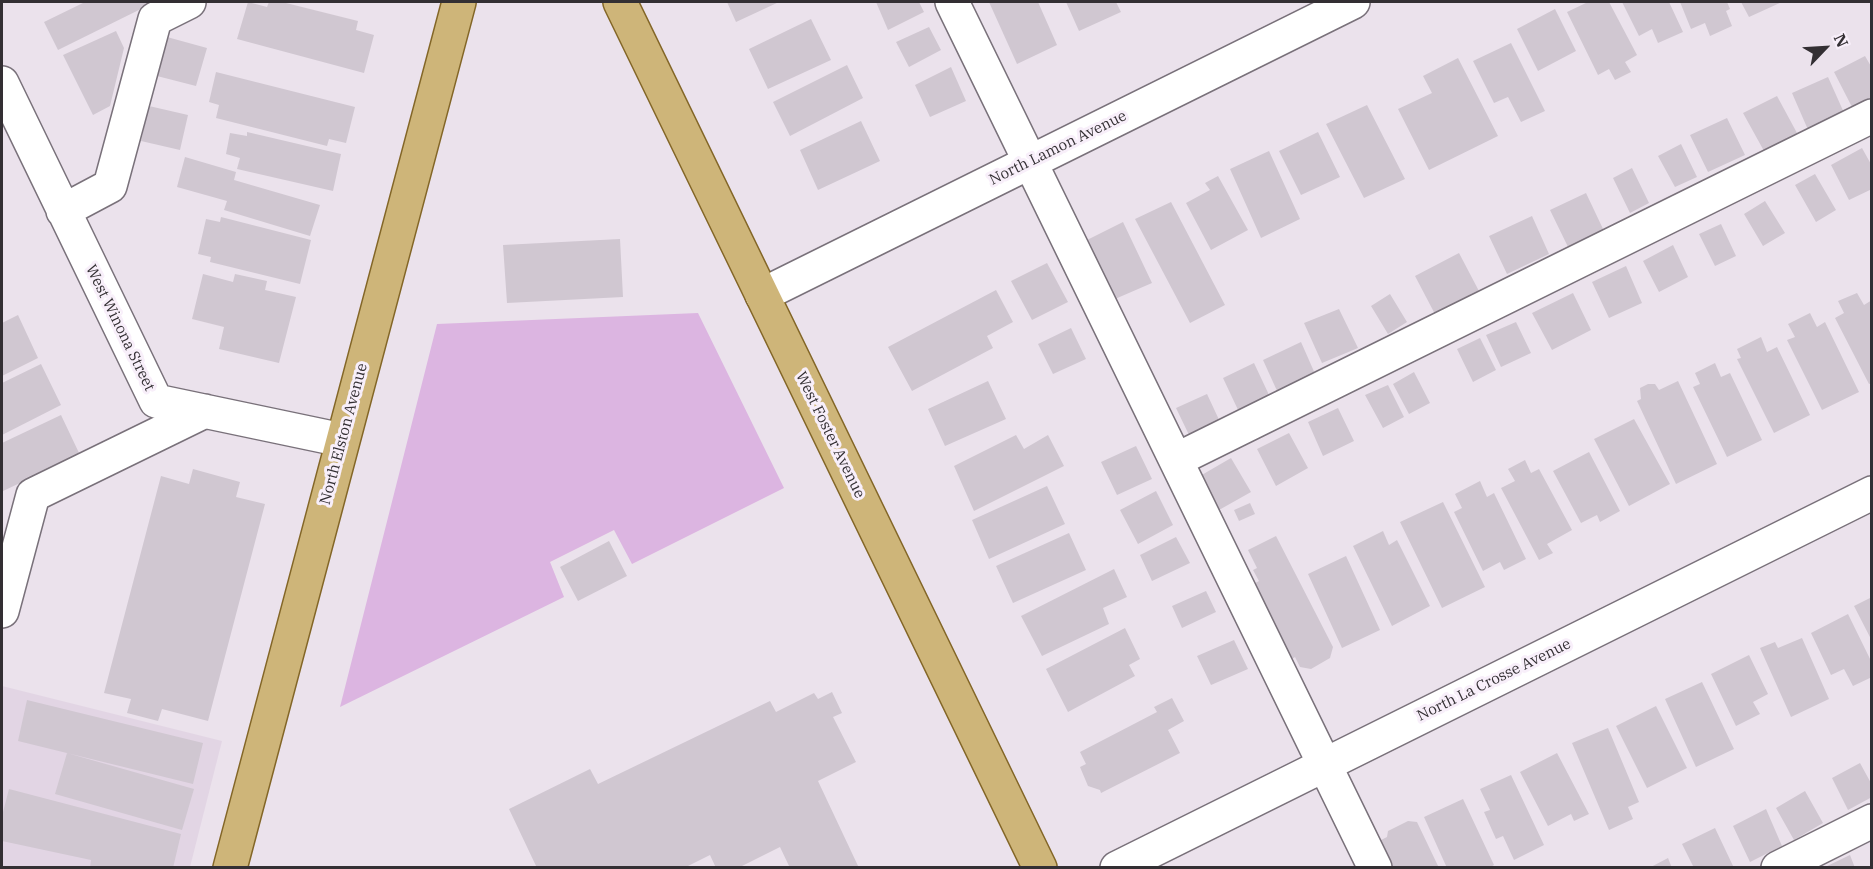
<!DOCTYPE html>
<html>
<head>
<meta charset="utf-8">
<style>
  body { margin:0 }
  #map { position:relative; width:1873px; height:869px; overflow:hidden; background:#ebe2ec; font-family:"IBM Plex Serif",serif }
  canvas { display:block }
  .frame { position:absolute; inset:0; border:3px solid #332f33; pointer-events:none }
  .north { position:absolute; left:1795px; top:18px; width:60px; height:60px; -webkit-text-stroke:4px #f8effa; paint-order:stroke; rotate:65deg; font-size:16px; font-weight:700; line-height:24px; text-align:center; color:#332f33 }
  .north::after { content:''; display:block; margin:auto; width:21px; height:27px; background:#332f33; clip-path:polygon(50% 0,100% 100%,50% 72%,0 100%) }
</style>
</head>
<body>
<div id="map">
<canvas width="1873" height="869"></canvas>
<div class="frame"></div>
<div class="north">N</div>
</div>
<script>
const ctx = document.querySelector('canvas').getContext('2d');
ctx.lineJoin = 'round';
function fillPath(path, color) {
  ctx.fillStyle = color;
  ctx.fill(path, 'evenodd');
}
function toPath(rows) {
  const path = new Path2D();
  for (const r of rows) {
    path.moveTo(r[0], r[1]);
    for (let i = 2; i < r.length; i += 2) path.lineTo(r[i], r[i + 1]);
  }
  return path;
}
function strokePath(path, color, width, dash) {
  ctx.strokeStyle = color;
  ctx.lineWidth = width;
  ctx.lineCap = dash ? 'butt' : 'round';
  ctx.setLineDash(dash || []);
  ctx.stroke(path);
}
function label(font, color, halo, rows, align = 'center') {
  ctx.font = font + ' "IBM Plex Serif",serif';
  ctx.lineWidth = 6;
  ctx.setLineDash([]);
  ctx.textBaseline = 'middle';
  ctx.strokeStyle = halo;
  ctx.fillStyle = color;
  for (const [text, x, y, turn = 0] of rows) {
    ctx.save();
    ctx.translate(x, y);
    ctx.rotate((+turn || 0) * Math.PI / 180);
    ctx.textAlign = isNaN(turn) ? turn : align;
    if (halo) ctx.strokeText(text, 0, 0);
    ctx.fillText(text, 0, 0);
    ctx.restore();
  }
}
fillPath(toPath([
  [2,686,222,741,190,867,2,868]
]), '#e2d5e4');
fillPath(toPath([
  [698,313,784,488,632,564,614,530,550,562,564,597,340,707,437,324]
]), '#dcb5e1');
fillPath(toPath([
  [85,2,155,2,58,50,44,22],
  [248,2,267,7,269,2,282,2,358,21,356,30,374,35,364,73,237,39],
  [727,2,779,2,736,22],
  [876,2,919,2,924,12,888,30],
  [989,2,1038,2,1057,45,1017,64],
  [1066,2,1116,2,1121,12,1079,31],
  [1588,2,1609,2,1637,55,1625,62,1631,72,1615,80,1609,69,1598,75,1567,12],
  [1622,2,1669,2,1683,32,1658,43,1652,29,1639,36],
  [1680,2,1727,2,1730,9,1726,11,1732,26,1710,36,1705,23,1691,29],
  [1741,2,1782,2,1749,17],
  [1555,9,1576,51,1538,71,1517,29],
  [811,19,831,60,768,89,749,49],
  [929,27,941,50,909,67,896,42],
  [116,31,124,48,110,106,93,115,63,55],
  [167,37,207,48,196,86,157,76],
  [1511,43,1545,111,1521,122,1508,97,1494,103,1473,61],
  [1865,56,1872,68,1872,97,1852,107,1834,72],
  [1458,58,1498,136,1429,170,1398,109,1432,93,1423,76],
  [847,65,863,98,790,136,773,102],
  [951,67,966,101,930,117,915,85],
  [216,72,355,107,346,143,329,139,327,146,216,118,219,105,209,102],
  [1828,77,1845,115,1809,132,1792,93],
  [1777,96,1797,133,1764,151,1743,113],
  [1367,105,1405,179,1364,198,1326,124],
  [149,106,188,115,180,150,141,141],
  [1727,118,1745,155,1708,172,1690,135],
  [861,121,880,161,818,190,800,150],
  [247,132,341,154,333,191,237,169,240,158,226,154,230,133,247,136],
  [1318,132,1340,177,1301,195,1279,151],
  [1681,144,1697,177,1675,187,1658,156],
  [1862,148,1872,166,1872,189,1849,200,1831,165],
  [1269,151,1300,219,1261,238,1230,169],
  [185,157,236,172,234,180,320,205,310,236,224,210,227,201,177,187],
  [1632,168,1649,203,1630,213,1613,178],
  [1815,174,1836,210,1816,222,1795,185],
  [1218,176,1248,230,1211,250,1186,203,1210,190,1205,183],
  [1586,193,1604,231,1569,249,1550,210],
  [1765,201,1785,233,1763,246,1744,214],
  [1171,202,1225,305,1190,323,1135,219],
  [1532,216,1549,254,1507,274,1489,236],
  [221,217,311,240,300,284,210,262,211,257,198,254,206,219,220,222],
  [1123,222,1152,283,1115,299,1087,240],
  [1721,224,1736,256,1715,266,1699,234],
  [620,239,623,297,507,303,503,245],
  [1673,245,1688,277,1659,292,1643,261],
  [1459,253,1480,293,1436,316,1415,276],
  [1047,263,1068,302,1032,320,1011,281],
  [1626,266,1642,303,1609,318,1592,282],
  [203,274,233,282,235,274,267,281,265,290,296,297,279,363,219,349,224,327,192,319],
  [996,290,1013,322,987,336,993,348,912,391,888,347],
  [1573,293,1591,330,1552,350,1532,313],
  [1857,293,1864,305,1872,300,1872,383,1869,384,1835,318,1844,313,1838,301],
  [1390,294,1407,322,1388,334,1371,306],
  [1339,309,1358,348,1322,363,1304,323],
  [1810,313,1817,327,1825,322,1859,392,1822,410,1787,340,1795,337,1788,324],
  [18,315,38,358,2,376,2,323],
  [1516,322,1531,353,1501,367,1486,335],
  [1071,328,1086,359,1053,374,1038,344],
  [1761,337,1767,352,1777,347,1810,415,1774,433,1737,359,1741,358,1737,349],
  [1480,338,1496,370,1473,382,1457,349],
  [1301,342,1316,376,1278,393,1263,360],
  [1254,363,1270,397,1239,412,1223,378],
  [1715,363,1721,377,1730,373,1762,440,1727,457,1693,387,1700,384,1695,373],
  [41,364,61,405,2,435,2,383],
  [1414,372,1430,403,1409,414,1393,384],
  [988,381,1006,419,945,446,928,409],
  [1678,381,1717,464,1676,484,1637,401,1641,399,1640,388,1648,384,1655,384,1659,390],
  [1388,385,1404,417,1383,428,1365,395],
  [1207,394,1221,424,1190,437,1176,408],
  [1338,408,1354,441,1323,456,1308,422],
  [61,415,80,455,3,491,2,488,2,443],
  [1634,419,1670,484,1629,506,1594,439],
  [1289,433,1308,468,1276,486,1257,449],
  [1016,435,1024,449,1048,435,1064,466,974,511,954,466],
  [1136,446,1152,479,1117,495,1101,462],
  [1589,452,1620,511,1600,522,1597,515,1581,523,1553,471],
  [1231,458,1251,492,1219,510,1200,476],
  [1525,460,1531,473,1539,469,1572,530,1547,544,1553,553,1539,560,1501,488,1515,481,1508,469],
  [193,469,240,482,236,497,265,504,208,721,162,709,158,721,127,713,131,699,104,693,161,476,189,484],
  [1480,481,1487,497,1494,493,1526,559,1504,570,1500,562,1483,571,1454,512,1462,508,1455,494],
  [1047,486,1065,524,989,559,972,520],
  [1156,491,1173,525,1138,544,1120,510],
  [1443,502,1485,587,1442,608,1400,522],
  [1250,503,1255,514,1239,521,1234,510],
  [1383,531,1389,545,1397,540,1430,606,1392,626,1353,546],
  [1069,533,1086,570,1013,603,996,566],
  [1276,536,1333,647,1330,658,1311,669,1300,667,1295,657,1289,661,1250,586,1259,581,1253,570,1257,568,1248,550],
  [1176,537,1190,563,1152,581,1140,555],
  [609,541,627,576,578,601,560,567],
  [1346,556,1380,630,1342,648,1308,574],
  [1114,569,1127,597,1103,608,1109,624,1042,656,1021,616],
  [1206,591,1216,612,1182,628,1172,606],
  [1872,597,1872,641,1854,606],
  [1848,614,1872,663,1872,677,1853,686,1844,669,1831,675,1811,633],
  [1125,628,1140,659,1129,665,1135,676,1068,712,1046,669],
  [1802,638,1829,699,1791,717,1760,648,1775,642,1778,648],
  [1234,640,1248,669,1211,685,1197,656],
  [1749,655,1768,694,1753,702,1760,714,1736,726,1711,674],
  [1702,682,1734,749,1696,767,1665,699],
  [832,692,842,713,833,717,856,762,818,781,859,868,790,868,780,847,738,868,716,868,710,855,684,868,537,868,509,809,590,769,598,784,770,701,776,712,814,693,818,699],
  [1172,698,1184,721,1168,730,1180,753,1101,793,1100,790,1088,786,1080,767,1086,764,1080,752,1157,712,1154,707],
  [27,700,203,743,193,784,18,741],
  [1656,706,1687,768,1647,788,1616,726],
  [1608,728,1639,802,1628,807,1633,819,1609,830,1572,743],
  [67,753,194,789,182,830,55,794],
  [1557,753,1589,814,1574,821,1571,814,1548,826,1520,772],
  [1860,763,1872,785,1872,797,1848,810,1832,778],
  [1511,775,1544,845,1514,860,1503,836,1496,839,1484,812,1490,810,1480,789],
  [9,789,181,834,173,868,90,868,91,860,2,841,2,816],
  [1805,791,1823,823,1794,840,1776,808],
  [1463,799,1494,865,1489,868,1447,868,1424,817],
  [1766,809,1782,846,1750,862,1733,826],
  [1408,821,1417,822,1439,868,1385,868,1373,844,1387,837,1388,831],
  [1715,828,1734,868,1694,868,1682,844],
  [1850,855,1855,868,1823,868],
  [1668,858,1672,868,1649,868]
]), '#d0c7d1');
const minor = toPath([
  [952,2,1375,868],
  [2,83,156,401,342,440],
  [63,211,110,186,155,19,189,2],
  [762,295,1353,2],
  [1176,460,1872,116],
  [2,611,33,495,205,411],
  [1117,868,1872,493],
  [1778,868,1872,821]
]);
const major = toPath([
  [620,2,1040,868],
  [230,868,459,2]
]);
strokePath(minor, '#79717a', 36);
strokePath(major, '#836627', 36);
strokePath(minor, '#fff', 33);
strokePath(major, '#ceb579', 33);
label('15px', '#332f33', '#f8effa', [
  ["North Lamon Avenue",1058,148,-26],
  ["West Winona Street",120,328,64],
  ["North Elston Avenue",344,434,-75],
  ["West Foster Avenue",830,435,64],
  ["North La Crosse Avenue",1494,680,-26]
]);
</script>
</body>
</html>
